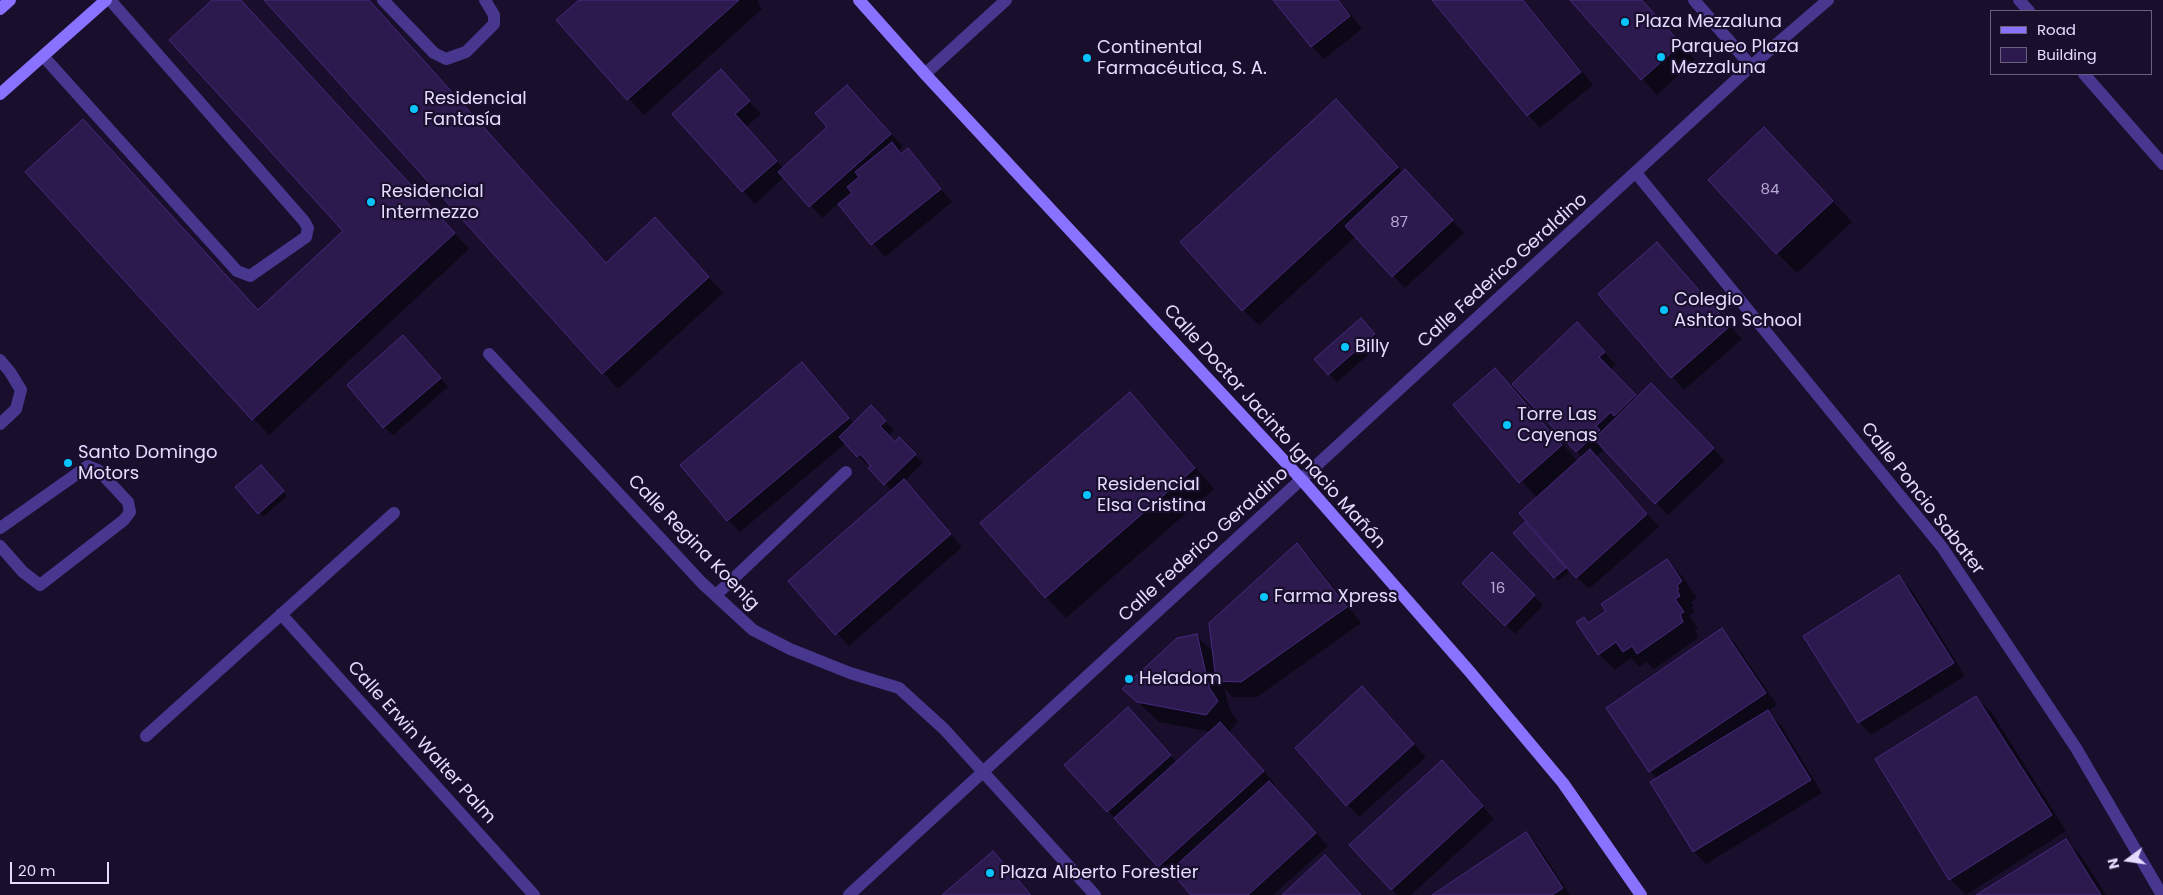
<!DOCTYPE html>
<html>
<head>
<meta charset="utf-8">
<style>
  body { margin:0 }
  #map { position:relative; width:2163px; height:895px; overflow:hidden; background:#190f2d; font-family:Poppins,sans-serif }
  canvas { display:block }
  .legend { position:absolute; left:1990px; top:10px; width:162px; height:65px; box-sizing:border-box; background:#190f2d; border:1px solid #6a6181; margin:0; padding:6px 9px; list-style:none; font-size:15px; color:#e4dbff }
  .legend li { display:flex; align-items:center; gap:10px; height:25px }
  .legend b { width:25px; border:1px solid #6a6181 }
  .north { position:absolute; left:2103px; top:835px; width:50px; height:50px; -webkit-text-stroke:4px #190f2d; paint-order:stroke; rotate:256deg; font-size:14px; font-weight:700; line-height:20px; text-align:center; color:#e4dbff }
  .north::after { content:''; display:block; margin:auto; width:18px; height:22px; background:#e4dbff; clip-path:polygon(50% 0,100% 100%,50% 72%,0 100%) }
  .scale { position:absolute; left:10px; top:862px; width:99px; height:22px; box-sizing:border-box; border:2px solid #e4dbff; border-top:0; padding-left:6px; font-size:15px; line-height:18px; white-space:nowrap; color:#e4dbff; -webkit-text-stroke:4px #190f2d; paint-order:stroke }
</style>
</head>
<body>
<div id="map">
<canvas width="2163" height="895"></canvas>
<ul class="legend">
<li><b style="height:6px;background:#8972ff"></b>Road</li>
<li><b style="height:14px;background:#2c1a4f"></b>Building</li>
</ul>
<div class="north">N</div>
<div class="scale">20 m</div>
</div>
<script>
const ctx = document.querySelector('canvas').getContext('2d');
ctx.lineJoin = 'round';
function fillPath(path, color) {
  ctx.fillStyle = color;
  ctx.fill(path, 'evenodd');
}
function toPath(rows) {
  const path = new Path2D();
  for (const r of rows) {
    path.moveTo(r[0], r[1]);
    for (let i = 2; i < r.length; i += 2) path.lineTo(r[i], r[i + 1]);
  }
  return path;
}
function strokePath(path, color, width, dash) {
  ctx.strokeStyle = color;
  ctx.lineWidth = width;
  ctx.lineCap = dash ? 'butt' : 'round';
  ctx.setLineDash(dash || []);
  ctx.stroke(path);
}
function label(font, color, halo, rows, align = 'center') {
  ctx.font = font + ' Poppins,sans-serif';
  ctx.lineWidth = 4.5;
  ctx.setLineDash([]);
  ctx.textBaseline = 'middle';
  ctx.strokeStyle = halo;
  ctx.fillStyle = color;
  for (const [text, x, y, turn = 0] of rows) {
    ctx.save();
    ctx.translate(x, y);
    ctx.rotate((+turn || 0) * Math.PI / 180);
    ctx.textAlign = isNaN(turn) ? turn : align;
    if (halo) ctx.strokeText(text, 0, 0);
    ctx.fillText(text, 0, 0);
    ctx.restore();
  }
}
fillPath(toPath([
  [214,0,240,0,469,249,269,435,26,172,258,311,345,231],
  [266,0,369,0,606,264,670,235,723,293,618,389],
  [581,0,759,0,757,2,762,9,644,115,558,20],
  [1275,0,1339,0,1362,29,1324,59,1312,46],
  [1434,0,1524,0,1593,85,1540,128,1528,115],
  [1571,0,1647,0,1644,2,1695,60,1657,95],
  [721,71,761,114,746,127,783,168,829,127,847,86,903,147,899,150,903,154,908,150,952,202,885,257,839,203,822,218,784,177,755,204,674,114],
  [1352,116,1403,173,1417,183,1464,233,1405,288,1356,236,1259,325,1243,310],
  [1764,129,1852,222,1797,273,1777,253],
  [1669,256,1742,339,1684,390,1599,294],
  [1370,328,1382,343,1337,382,1329,374],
  [1590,336,1616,365,1610,370,1637,398,1664,397,1725,461,1668,515,1605,449,1596,457,1659,527,1589,589,1577,577,1537,498,1454,405,1495,370,1516,390,1578,462,1583,458,1514,384],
  [412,345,448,387,393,435,384,427],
  [802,364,854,424,871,407,894,430,888,436,895,443,899,439,923,463,904,481,962,547,849,646,790,581,892,491,870,468,873,466,869,462,866,464,846,443,740,532,728,520],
  [1130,394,1150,414,1214,489,1066,618,1046,597,981,523],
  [265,471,287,496,263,517,237,487],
  [1529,528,1569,572,1558,581,1515,533],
  [1297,545,1313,561,1361,623,1257,697,1233,697,1224,688,1229,708,1238,722,1229,732,1275,784,1273,786,1328,846,1273,895,1193,895,1175,875,1171,878,1159,866,1066,765,1140,721,1177,763,1211,732,1159,722,1124,689,1197,636,1214,653],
  [1492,554,1543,605,1515,634,1464,583],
  [1667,561,1683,577,1697,598,1691,602,1694,605,1691,607,1695,612,1689,615,1698,628,1695,630,1698,638,1654,669,1647,662,1639,667,1631,658,1615,670,1599,654,1584,619,1589,624,1608,612],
  [1899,577,1911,589,1965,676,1871,735,1859,722],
  [1721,630,1734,642,1777,705,1767,712,1780,724,1822,793,1706,864,1694,852,1658,779,1650,771],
  [1976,697,1992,713,2066,831,1966,895,1950,879],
  [1374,700,1426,757,1359,817,1296,748],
  [1454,774,1494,819,1411,895,1397,895,1351,845],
  [1526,834,1538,846,1570,895,1434,895],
  [2066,840,2081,856,2106,895,1978,895],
  [993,852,1032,895,944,895]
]), '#0007');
const building = toPath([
  [212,0,241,0,455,233,252,420,25,172,83,119,258,310,343,231,169,40,212,0],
  [264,0,369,0,606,263,655,217,709,277,602,374,264,0],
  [579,0,739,0,627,100,556,20,579,0],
  [1273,0,1338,0,1350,16,1311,47,1273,0],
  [1432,0,1523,0,1581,72,1527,116,1432,0],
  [1570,0,1642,0,1681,44,1641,80,1570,0],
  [721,69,750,101,735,114,777,161,742,192,672,114,721,69],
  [847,85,891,134,809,207,778,172,827,127,815,113,847,85],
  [1336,99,1398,167,1242,311,1180,242,1336,99],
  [1764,127,1833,201,1776,254,1708,180,1764,127],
  [892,142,901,154,908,148,941,189,871,245,838,204,852,193,847,187,859,177,855,172,892,142],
  [1405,169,1453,220,1392,277,1345,226,1405,169],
  [1657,242,1730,326,1671,378,1598,294,1657,242],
  [1361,318,1375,334,1328,375,1314,359,1361,318],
  [1577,322,1605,352,1599,357,1636,395,1614,416,1611,412,1596,426,1600,430,1576,452,1512,384,1577,322],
  [403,335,441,378,383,428,347,385,403,335],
  [802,362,849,418,727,521,680,465,802,362],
  [1495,368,1562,445,1519,483,1453,405,1495,368],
  [1651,383,1714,448,1655,504,1594,439,1651,383],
  [1130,392,1195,468,1045,598,980,523,1130,392],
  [871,405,886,421,880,426,895,442,899,437,916,454,884,485,868,468,871,466,860,454,857,457,839,437,871,405],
  [1590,449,1647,514,1576,578,1519,513,1590,449],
  [261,465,284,491,258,514,235,487,261,465],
  [904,479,951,534,835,635,788,581,904,479],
  [1525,522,1566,568,1554,578,1513,533,1525,522],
  [1297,543,1347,607,1241,682,1216,681,1209,623,1297,543],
  [1492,552,1535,595,1505,626,1462,583,1492,552],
  [1667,559,1682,581,1677,586,1679,589,1677,590,1680,596,1675,599,1684,612,1680,614,1683,622,1637,654,1632,646,1623,652,1616,642,1598,655,1576,622,1584,617,1588,623,1606,611,1601,604,1667,559],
  [1899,575,1954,663,1858,723,1803,636,1899,575],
  [1722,628,1766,693,1649,772,1606,708,1722,628],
  [1197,634,1209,687,1218,701,1206,715,1137,702,1122,689,1177,638,1197,634],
  [1362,686,1414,744,1346,806,1295,748,1362,686],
  [1976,696,2052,815,1949,880,1875,759,1976,696],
  [1128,707,1171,755,1107,812,1064,765,1128,707],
  [1768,710,1811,780,1693,852,1650,782,1768,710],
  [1220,722,1264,771,1158,867,1114,818,1220,722],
  [1442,760,1483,806,1391,890,1349,845,1442,760],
  [1269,781,1316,833,1248,895,1191,895,1170,871,1269,781],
  [1526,832,1563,888,1552,895,1432,895,1526,832],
  [2066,839,2101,895,1976,895,2066,839],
  [993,851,1031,895,942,895,993,851],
  [1325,855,1361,895,1282,895,1325,855]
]);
fillPath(building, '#2c1a4f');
strokePath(building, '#462a7d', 1);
strokePath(toPath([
  [383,0,434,53,446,59,466,52,494,24,494,15,485,0],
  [1694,0,1751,66],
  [43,56,237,271,250,276,306,237,308,228,304,221,110,0],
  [0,360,10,372,21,390,16,409,0,424],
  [0,528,88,466,98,470,128,502,130,512,124,520,40,585,23,572,0,546]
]), '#47378f', 12);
strokePath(toPath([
  [2019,0,2029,11],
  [925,74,1006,0],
  [2084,74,2163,164],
  [1636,173,1942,547,2076,748,2162,895],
  [489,354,702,583,753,630,790,649,850,673,899,688,944,729,1095,895],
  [716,595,846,472],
  [281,614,534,895],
  [146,736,394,513],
  [849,895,1751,66,1828,0]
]), '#47378f', 12);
strokePath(toPath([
  [859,0,925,74,1301,479,1470,672,1563,783,1641,895],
  [0,9,10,0],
  [0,94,106,0]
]), '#8972ff', 12);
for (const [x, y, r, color] of [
  [1625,22,5,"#07c4ff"],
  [1661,57,5,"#07c4ff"],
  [1087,58,5,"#07c4ff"],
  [414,109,5,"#07c4ff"],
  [371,202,5,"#07c4ff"],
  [1664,310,5,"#07c4ff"],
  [1345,347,5,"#07c4ff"],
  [1507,425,5,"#07c4ff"],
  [68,463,5,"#07c4ff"],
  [1087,495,5,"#07c4ff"],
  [1264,597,5,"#07c4ff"],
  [1129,679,5,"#07c4ff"],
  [990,873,5,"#07c4ff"]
]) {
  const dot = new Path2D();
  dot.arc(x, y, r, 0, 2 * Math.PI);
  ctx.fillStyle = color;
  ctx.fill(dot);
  strokePath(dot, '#190f2d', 2);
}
label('15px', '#b6abd3', null, [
  ["84",1770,190],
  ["87",1399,223],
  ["16",1498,589]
]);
label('18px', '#e4dbff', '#190f2d', [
  ["Plaza Mezzaluna",1635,22],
  ["Parqueo Plaza",1671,47],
  ["Mezzaluna",1671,68],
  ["Continental",1097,48],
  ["Farmacéutica, S. A.",1097,69],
  ["Residencial",424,99],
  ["Fantasía",424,120],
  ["Residencial",381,192],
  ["Intermezzo",381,213],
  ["Colegio",1674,300],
  ["Ashton School",1674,321],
  ["Billy",1355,347],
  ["Torre Las",1517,415],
  ["Cayenas",1517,436],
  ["Santo Domingo",78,453],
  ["Motors",78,474],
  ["Residencial",1097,485],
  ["Elsa Cristina",1097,506],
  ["Farma Xpress",1274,597],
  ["Heladom",1139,679],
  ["Plaza Alberto Forestier",1000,873]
], 'left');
label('18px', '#e4dbff', '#190f2d', [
  ["Calle Federico Geraldino",1503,271,-42],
  ["Calle Doctor Jacinto Ignacio Mañón",1274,427,48],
  ["Calle Poncio Sabater",1922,499,52],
  ["Calle Regina Koenig",693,543,46],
  ["Calle Federico Geraldino",1204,545,-42],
  ["Calle Erwin Walter Palm",421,743,48]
]);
</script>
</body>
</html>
